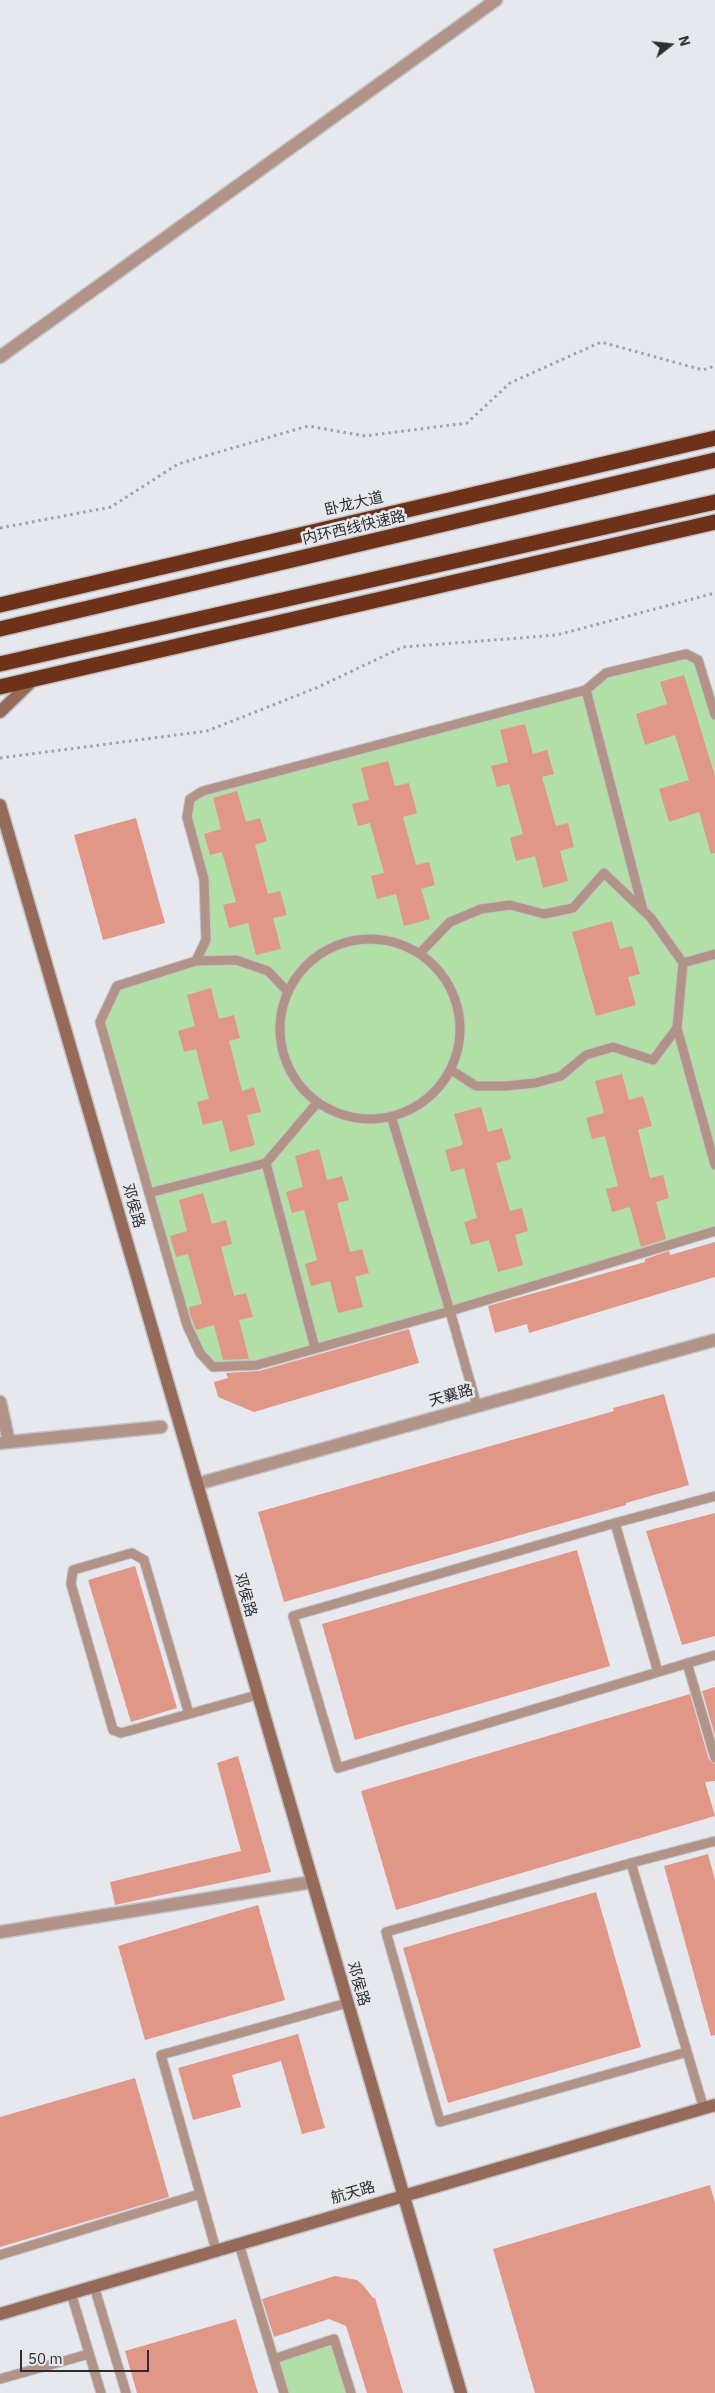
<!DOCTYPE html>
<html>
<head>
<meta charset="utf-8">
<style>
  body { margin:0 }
  #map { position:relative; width:715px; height:2393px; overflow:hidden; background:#e7e8ee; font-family:"IBM Plex Sans",sans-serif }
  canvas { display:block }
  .north { position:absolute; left:645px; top:20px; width:50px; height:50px; -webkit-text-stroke:4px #e7e8ee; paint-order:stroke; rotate:74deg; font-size:14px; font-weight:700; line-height:20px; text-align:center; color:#2d2e30 }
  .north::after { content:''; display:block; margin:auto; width:18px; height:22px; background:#2d2e30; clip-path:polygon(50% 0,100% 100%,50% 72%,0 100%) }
  .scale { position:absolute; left:20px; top:2350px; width:129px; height:22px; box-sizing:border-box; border:2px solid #2d2e30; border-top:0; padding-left:6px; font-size:15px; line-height:18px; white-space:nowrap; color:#2d2e30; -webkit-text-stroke:4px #e7e8ee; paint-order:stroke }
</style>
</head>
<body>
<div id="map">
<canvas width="715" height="2393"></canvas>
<div class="north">N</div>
<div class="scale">50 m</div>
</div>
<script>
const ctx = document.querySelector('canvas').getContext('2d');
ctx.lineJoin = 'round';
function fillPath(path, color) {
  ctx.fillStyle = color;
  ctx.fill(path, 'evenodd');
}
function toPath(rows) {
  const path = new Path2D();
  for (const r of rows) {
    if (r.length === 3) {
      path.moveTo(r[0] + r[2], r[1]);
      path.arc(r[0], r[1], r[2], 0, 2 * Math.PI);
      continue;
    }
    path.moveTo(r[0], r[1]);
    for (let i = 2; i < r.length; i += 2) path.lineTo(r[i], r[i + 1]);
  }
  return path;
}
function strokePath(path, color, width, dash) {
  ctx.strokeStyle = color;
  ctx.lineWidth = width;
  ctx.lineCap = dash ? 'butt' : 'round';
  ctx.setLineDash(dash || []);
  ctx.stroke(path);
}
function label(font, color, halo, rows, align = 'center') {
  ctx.font = font + ' "IBM Plex Sans","Noto Sans SC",sans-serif';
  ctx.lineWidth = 5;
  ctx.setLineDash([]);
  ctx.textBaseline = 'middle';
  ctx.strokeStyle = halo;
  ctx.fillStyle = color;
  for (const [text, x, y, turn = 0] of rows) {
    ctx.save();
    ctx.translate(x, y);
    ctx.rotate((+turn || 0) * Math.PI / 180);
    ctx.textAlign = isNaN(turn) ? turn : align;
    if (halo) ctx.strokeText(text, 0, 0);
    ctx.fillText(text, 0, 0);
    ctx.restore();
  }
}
fillPath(toPath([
  [686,654,698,660,715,715,715,1231,257,1365,213,1367,187,1325,100,1022,117,986,196,961,206,941,204,879,187,817,190,799,586,690,606,673],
  [334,2339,351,2393,284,2393,274,2359]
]), '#b2dea7');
fillPath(toPath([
  [684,675,715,776,715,853,711,854,699,812,669,822,659,789,689,780,675,735,645,745,636,714,667,704,660,682],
  [525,724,533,754,547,750,554,774,542,777,556,826,568,823,574,847,560,851,568,881,543,888,535,856,516,861,510,838,523,834,509,784,497,787,491,766,508,762,500,730],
  [388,761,395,786,409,783,417,813,403,817,416,865,429,862,435,885,421,889,430,919,404,926,396,894,377,899,371,876,384,873,370,823,358,826,352,804,369,800,361,768],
  [237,791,246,822,260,818,267,841,255,845,268,894,280,891,287,915,273,918,281,949,256,955,248,923,229,928,223,905,236,902,222,852,210,855,204,834,221,829,213,798],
  [136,818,165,923,103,940,74,835],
  [612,921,620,949,632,946,640,974,628,977,636,1005,596,1016,572,932],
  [211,988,219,1019,234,1015,240,1038,229,1041,242,1091,254,1087,261,1112,247,1115,255,1145,230,1152,222,1120,203,1125,197,1102,209,1099,196,1049,184,1052,178,1031,195,1026,187,995],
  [622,1074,629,1100,643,1096,652,1126,638,1130,650,1178,663,1175,669,1198,656,1202,666,1239,641,1247,630,1207,612,1212,606,1189,618,1186,605,1136,592,1139,586,1118,604,1113,595,1081],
  [481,1107,488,1132,502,1128,511,1159,496,1163,510,1211,522,1208,528,1231,515,1235,523,1265,498,1272,489,1240,471,1245,464,1222,477,1218,464,1168,451,1172,445,1150,463,1145,454,1114],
  [319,1149,327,1180,342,1176,349,1200,337,1203,350,1252,362,1249,369,1273,355,1277,363,1307,338,1313,330,1281,311,1286,305,1264,317,1260,304,1210,292,1213,286,1192,303,1187,295,1156],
  [203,1193,212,1224,226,1220,232,1244,221,1247,234,1296,246,1293,253,1317,239,1320,249,1359,223,1360,214,1325,196,1330,190,1314,189,1307,202,1304,188,1254,176,1257,170,1236,187,1231,179,1200],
  [715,1242,715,1277,529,1333,527,1324,495,1333,488,1306,645,1262,645,1259,669,1251,670,1255],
  [409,1329,419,1363,254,1412,218,1397,214,1382,228,1378,226,1373,259,1371],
  [664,1394,689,1485,626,1503,626,1505,284,1602,258,1512,614,1411,613,1408],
  [715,1513,715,1636,682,1645,646,1531],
  [577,1550,610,1666,355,1740,322,1624],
  [135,1566,177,1708,131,1722,88,1580],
  [715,1687,715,1736,702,1691],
  [690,1694,709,1760,715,1764,715,1781,705,1782,715,1816,396,1910,361,1791],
  [238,1756,271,1872,115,1905,110,1882,241,1851,217,1763],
  [708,1854,715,1880,715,2035,711,2036,664,1866],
  [596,1892,641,2047,448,2103,403,1948],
  [258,1905,285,2000,145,2040,118,1946],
  [298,2034,325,2128,302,2134,281,2061,232,2075,241,2107,193,2120,178,2068],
  [135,2078,169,2197,0,2247,0,2117],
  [710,2185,715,2203,715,2393,535,2393,493,2249],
  [335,2276,357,2280,363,2285,373,2298,375,2298,403,2393,367,2393,346,2326,329,2319,274,2337,262,2299],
  [236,2319,258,2393,137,2393,125,2351]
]), '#e19788');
const lane = toPath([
  [586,690,606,673,686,654,698,660,715,715],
  [370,1029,90],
  [420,953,450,922,481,909,510,905,544,914,573,908,604,873,651,918,683,963,715,954],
  [196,961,236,960,268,971,287,991],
  [677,1028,715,1165],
  [451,1070,476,1086,506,1086,535,1083,561,1076,586,1055,613,1047,653,1060,677,1028,683,963],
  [391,1116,450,1311,257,1365,213,1367,200,1353,187,1325,100,1022,117,986,196,961,206,940,204,879,187,817,190,799,203,791,586,690,643,910],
  [266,1163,315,1348],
  [149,1193,266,1163,317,1103],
  [477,1406,450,1311,715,1231],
  [615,1523,715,1496],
  [687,1663,715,1758],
  [658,1672,615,1523,293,1616,338,1768,715,1655],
  [189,1714,144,1560,132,1553,73,1570,71,1584,113,1730,121,1733,257,1695],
  [631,1863,386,1932,440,2122,687,2052],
  [704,2109,631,1863,715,1841],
  [239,2244,284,2393],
  [216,2250,161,2055,347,2003],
  [0,2255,200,2194],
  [94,2286,126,2393],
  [71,2293,101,2393],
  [274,2359,334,2339,351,2393],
  [0,2379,89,2354]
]);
const street = toPath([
  [0,357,496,0],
  [0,1402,9,1442,0,1443],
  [9,1442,161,1427],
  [197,1484,715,1340],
  [0,1932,312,1882]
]);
const secondary = toPath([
  [0,712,34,679],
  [0,805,461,2393],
  [0,2314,715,2105]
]);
const highway = toPath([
  [0,605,715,438],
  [0,629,715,460],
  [0,664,715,502],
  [0,687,715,522]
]);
strokePath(lane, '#c2c3c8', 11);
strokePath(street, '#c2c3c8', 15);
strokePath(secondary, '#c2c3c8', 15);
strokePath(highway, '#c2c3c8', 18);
strokePath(toPath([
  [0,528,111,507,178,464,308,426,365,436,467,423,510,383,601,342,703,370,715,366],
  [0,758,207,731,316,688,403,647,557,635,715,593]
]), '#9fa0a4', 3, [2.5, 4]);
strokePath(lane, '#b29387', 9);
strokePath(street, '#b29387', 12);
strokePath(secondary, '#966a58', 12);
strokePath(highway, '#6e3218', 15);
label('15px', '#2d2e30', '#e7e8ee', [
  ["卧龙大道",354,504,-13],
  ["内环西线快速路",354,528,-13],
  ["邓侯路",133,1206,74],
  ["天襄路",451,1396,-16],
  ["邓侯路",245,1595,74],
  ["邓侯路",358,1984,74],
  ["航天路",353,2193,-16]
]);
</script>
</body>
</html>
